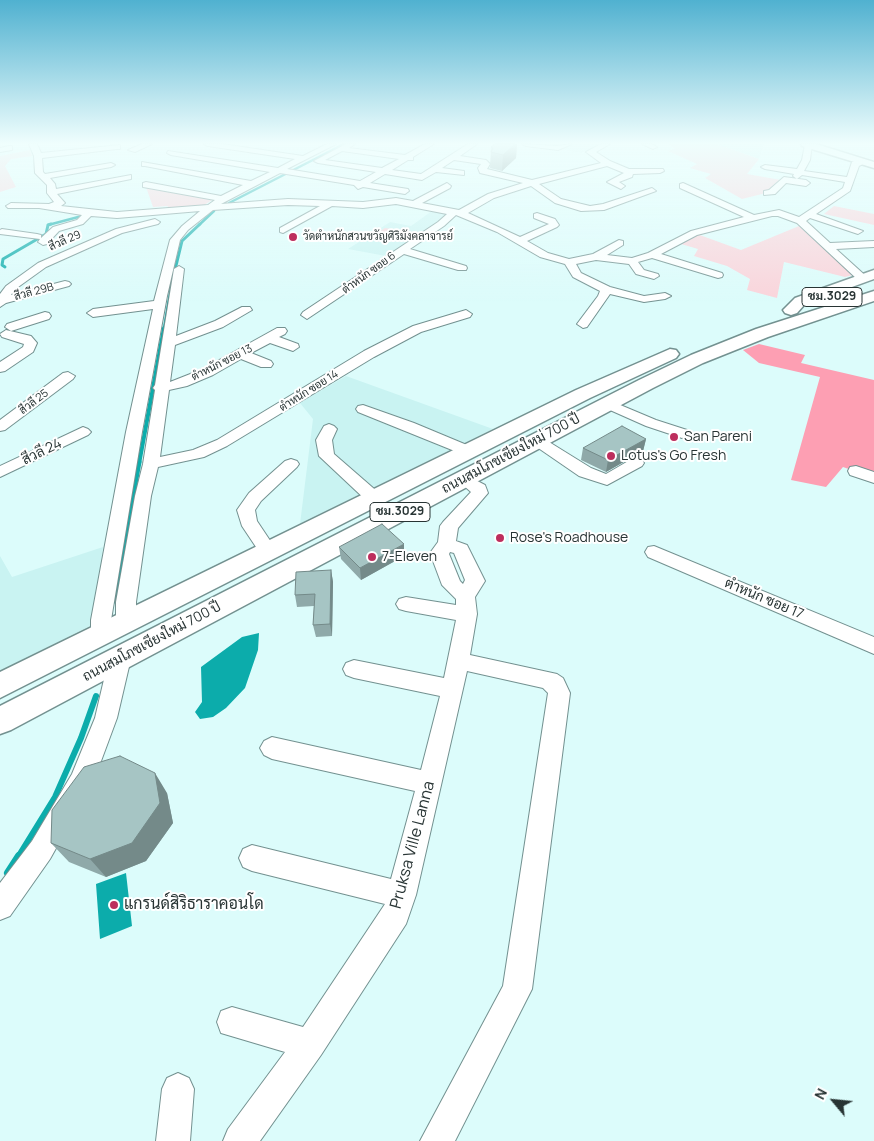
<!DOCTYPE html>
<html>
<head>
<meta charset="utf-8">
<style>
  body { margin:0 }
  #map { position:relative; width:874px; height:1141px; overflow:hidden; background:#dcfcfb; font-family:Manrope,sans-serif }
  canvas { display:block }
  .north { position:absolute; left:809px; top:1076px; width:50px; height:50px; -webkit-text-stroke:4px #fff; paint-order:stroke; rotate:298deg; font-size:14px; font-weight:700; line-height:20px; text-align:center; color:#283434 }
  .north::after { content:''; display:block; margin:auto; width:18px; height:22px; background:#283434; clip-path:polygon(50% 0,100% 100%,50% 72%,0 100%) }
</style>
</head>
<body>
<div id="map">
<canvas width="874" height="1141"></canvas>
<div class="north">N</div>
</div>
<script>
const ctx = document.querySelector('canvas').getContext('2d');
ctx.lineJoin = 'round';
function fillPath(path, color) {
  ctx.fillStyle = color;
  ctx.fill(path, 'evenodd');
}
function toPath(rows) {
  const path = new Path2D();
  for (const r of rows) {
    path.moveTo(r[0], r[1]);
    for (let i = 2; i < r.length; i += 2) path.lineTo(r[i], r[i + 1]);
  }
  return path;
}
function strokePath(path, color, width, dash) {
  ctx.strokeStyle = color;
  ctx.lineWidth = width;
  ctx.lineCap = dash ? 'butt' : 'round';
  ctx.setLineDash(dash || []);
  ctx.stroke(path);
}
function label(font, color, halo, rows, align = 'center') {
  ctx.font = font + ' Manrope,Sarabun,sans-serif';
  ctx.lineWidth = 4;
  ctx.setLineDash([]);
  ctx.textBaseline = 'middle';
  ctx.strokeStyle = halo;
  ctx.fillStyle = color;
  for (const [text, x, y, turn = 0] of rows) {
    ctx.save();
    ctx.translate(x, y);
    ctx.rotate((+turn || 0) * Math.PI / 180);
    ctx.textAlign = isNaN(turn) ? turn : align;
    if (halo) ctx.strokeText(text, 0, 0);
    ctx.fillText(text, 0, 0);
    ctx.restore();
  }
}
fillPath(toPath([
  [532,144,601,144,582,153],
  [717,144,764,144,759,159],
  [436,208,455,213,391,257,348,249,390,222,411,226],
  [346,376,493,429,300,524,313,419,300,403],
  [103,547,94,624,0,671,0,556,12,577]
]), '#c9f3f2');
fillPath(toPath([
  [668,144,717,144,759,159,747,174,781,180,770,192,742,199,705,178,711,174,690,168,697,164,668,151,675,149],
  [30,150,32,156,11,159,5,166,16,187,0,192,0,156],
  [146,187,212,200,200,208,166,210,168,206,153,207],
  [834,206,874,214,874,225,824,214],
  [799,226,853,275,845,277,784,262,777,298,747,290,750,279,727,266,694,256,698,249,681,244,697,234,741,250],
  [385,228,404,231,387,243,368,239]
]), '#fad3da');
fillPath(toPath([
  [759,344,805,355,801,363,874,380,874,478,843,467,826,487,791,480,820,377,759,363,743,350]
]), '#fd9fb3');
fillPath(toPath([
  [259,633,258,650,245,688,226,708,213,717,200,719,195,712,202,702,201,667,242,637],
  [126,873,132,926,100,939,96,884]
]), '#0cacab');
strokePath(toPath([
  [229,203,344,144],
  [48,225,82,216],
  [199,225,214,211]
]), '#0cacab', 2.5);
strokePath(toPath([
  [5,267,2,265,3,259,46,234,48,225,51,224],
  [174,274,182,241,200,224],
  [164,330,171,289]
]), '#0cacab', 3);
strokePath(toPath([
  [139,464,164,328]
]), '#0cacab', 4);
strokePath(toPath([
  [114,601,139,462]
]), '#0cacab', 5);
strokePath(toPath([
  [18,857,55,797,81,738,96,696]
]), '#0cacab', 6);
strokePath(toPath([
  [8,873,19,856]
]), '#0cacab', 8);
const minor = toPath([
  [29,144,37,144,41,153,120,145,120,149,117,149,42,158,43,172,45,174,111,163,115,165,111,167,50,178,55,184,56,189,131,175,131,179,57,194,65,203,61,206,117,212,208,205,215,200,143,187,143,183,146,182,221,196,243,185,145,166,142,166,142,162,251,181,270,172,171,155,167,153,168,151,278,168,295,159,208,146,204,144,222,144,303,156,327,144,336,144,287,169,360,181,376,172,318,163,314,161,346,144,355,144,349,148,405,155,425,144,434,144,413,157,413,160,408,160,392,170,421,174,468,144,477,144,460,156,486,160,490,164,487,169,532,180,601,163,586,152,601,144,610,144,596,152,610,161,629,169,663,169,664,171,660,173,633,174,632,177,619,182,625,186,621,189,607,182,624,173,607,166,539,184,561,199,590,206,603,204,652,188,656,191,604,210,581,211,555,203,531,186,494,198,468,213,520,237,549,224,534,218,534,214,537,213,555,219,559,225,557,227,527,241,548,253,569,259,593,254,619,240,623,241,623,245,607,255,632,258,648,253,691,231,744,217,680,188,680,184,683,183,754,215,779,210,799,217,843,188,845,182,802,175,797,179,793,176,794,174,765,169,761,167,765,165,797,169,802,160,805,145,812,144,810,160,804,171,847,177,852,162,863,160,867,162,859,166,850,191,816,214,863,231,858,234,810,218,806,221,830,243,874,241,874,247,836,249,868,278,862,281,858,280,797,223,778,216,772,216,697,235,661,254,722,273,723,275,722,277,718,278,652,258,638,262,644,270,658,274,659,276,654,279,636,274,629,264,596,260,576,264,581,273,610,287,644,296,665,293,671,296,665,299,644,302,610,294,587,327,583,328,577,324,598,296,600,291,573,277,565,264,540,257,497,232,456,215,444,226,410,249,466,266,467,268,466,270,458,270,404,254,307,319,301,315,303,312,438,222,447,214,396,204,363,208,332,206,283,233,280,232,280,228,320,206,288,205,213,210,188,230,180,240,167,296,142,432,111,620,111,635,108,641,101,643,94,641,91,635,91,620,126,432,153,309,93,317,87,313,93,309,154,301,170,240,182,226,200,211,117,218,91,216,83,224,59,231,47,244,43,245,38,242,40,239,0,234,0,230,2,229,37,234,41,235,41,238,53,227,77,220,82,215,39,208,8,208,6,206,11,203,49,204,54,202,47,193,47,185,35,173,34,156,29,144],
  [342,151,399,159,382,168,325,160,342,151],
  [454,160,481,164,478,168,480,173,523,183,488,194,459,210,422,203,450,188,451,186,447,183,413,201,396,198,363,202,288,199,221,204,280,173,354,185,358,189,363,187,405,194,409,191,408,189,370,183,385,174,422,180,436,172,464,175,464,171,442,168,454,160],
  [142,144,152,144,135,152,128,150,142,144],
  [522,144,557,146,572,144,558,150,526,146,522,144],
  [642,144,652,144,657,147,653,149,642,144],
  [9,146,12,146,12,150,0,152,0,148,9,146],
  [784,177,806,180,810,183,806,186,786,183,775,194,764,195,764,191,769,190,784,177],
  [155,219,160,222,158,224,122,233,46,267,14,290,11,295,65,281,69,282,71,284,69,286,6,303,0,307,0,294,6,286,38,263,116,229,155,219],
  [179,266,184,269,176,336,215,321,242,307,250,307,252,310,223,327,175,345,170,382,203,369,277,328,285,328,287,331,285,334,279,337,298,344,299,347,293,351,270,343,251,353,271,361,273,364,271,367,261,367,241,359,213,375,187,386,169,390,160,457,193,450,217,440,364,351,413,326,466,310,472,314,470,317,421,332,374,357,227,446,204,457,158,467,151,496,136,602,136,622,133,627,126,630,119,627,116,622,116,602,135,496,143,464,155,390,153,388,155,385,174,269,179,266],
  [45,312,49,313,51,316,49,319,11,331,5,327,7,324,45,312],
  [6,330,31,336,37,343,33,352,5,371,0,372,0,362,23,347,24,344,2,337,0,334,6,330],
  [68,372,75,376,73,379,5,430,0,431,0,420,63,373,68,372],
  [606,399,656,420,687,430,690,433,687,436,682,438,646,426,601,406,599,403,601,400,606,399],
  [363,405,414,423,474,448,476,451,474,454,462,454,358,412,356,409,358,406,363,405],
  [329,424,334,426,337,429,332,440,334,454,380,494,382,498,380,502,374,503,368,502,319,456,316,440,324,426,329,424],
  [83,427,88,429,91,432,88,435,0,477,0,466,83,427],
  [536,435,541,437,591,468,606,474,630,460,636,458,642,460,644,463,642,466,607,485,579,476,531,443,528,440,531,437,536,435],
  [291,459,297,461,299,464,297,467,261,501,255,510,257,521,277,551,274,556,268,557,262,556,242,526,237,510,249,493,285,461,291,459],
  [856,466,874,472,874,483,850,475,848,471,850,467,856,466],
  [464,474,485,485,488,493,458,528,456,541,467,545,485,581,475,597,477,614,470,655,557,674,563,678,570,693,532,989,455,1141,420,1141,503,986,548,693,543,688,467,671,416,895,406,924,321,1055,260,1141,223,1141,228,1129,285,1052,221,1033,217,1022,221,1011,232,1007,303,1027,385,904,252,871,243,867,239,858,243,849,252,845,391,879,415,791,272,759,264,755,260,748,264,741,272,737,421,770,440,696,354,678,346,675,343,669,346,663,354,660,444,678,456,620,406,611,399,609,396,604,399,599,406,597,456,605,456,599,442,585,430,553,438,542,440,526,443,522,471,492,456,479,458,475,464,474],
  [450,552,454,553,465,580,463,584,460,581,449,554,450,552],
  [654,546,874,637,874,654,648,557,645,552,648,547,654,546],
  [120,649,127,652,131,658,117,718,94,780,50,859,10,916,0,920,0,883,32,841,72,774,95,718,109,658,113,652,120,649],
  [178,1073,189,1078,194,1089,190,1141,156,1141,162,1089,167,1078,178,1073]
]);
const major = toPath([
  [801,144,816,144,874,162,874,168,802,146,801,144],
  [874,270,874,279,805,304,797,313,791,315,785,313,783,310,795,298,874,270],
  [874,291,874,301,768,337,703,363,653,388,11,730,0,734,0,706,639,380,691,355,756,329,874,291],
  [670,349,676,350,679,354,676,358,590,398,0,698,0,672,576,390,670,349]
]);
strokePath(minor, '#739190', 2);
strokePath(major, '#739190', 3);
fillPath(minor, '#fff');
fillPath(major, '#fff');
fillPath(toPath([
  [495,144,517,144,516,158,502,171,490,168,491,147],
  [646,439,643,451,606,472,581,460,583,448],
  [339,547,404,556,361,580,341,559],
  [331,570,333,582,332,636,316,637,313,625,314,606,297,607,295,595],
  [167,793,173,823,146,861,106,877,69,862,51,843]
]), '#8fa9a9');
fillPath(toPath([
  [515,144,517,144,516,158,502,171,503,155],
  [646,439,643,451,606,472,608,460],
  [404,544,404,556,361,580,360,568],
  [331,570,333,582,332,636,330,624],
  [155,773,167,793,173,823,146,861,106,877,90,859]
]), '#748a89');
const building = toPath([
  [495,144,515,144,503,155,491,152,493,148,491,147,495,144],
  [622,426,646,439,608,460,583,448,622,426],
  [382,524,404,544,360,568,339,547,382,524],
  [331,570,330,624,313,625,315,594,295,595,296,572,331,570],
  [120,756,155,773,160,803,132,843,90,859,51,843,52,810,84,767,120,756]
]);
fillPath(building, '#a6c5c4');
strokePath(building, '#748a89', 1);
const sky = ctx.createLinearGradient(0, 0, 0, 304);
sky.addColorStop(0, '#50b1d0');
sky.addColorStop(0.47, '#effefd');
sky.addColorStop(1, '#effefd00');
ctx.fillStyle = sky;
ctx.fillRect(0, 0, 874, 304);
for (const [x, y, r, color] of [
  [293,237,5,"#bd2e5d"],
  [674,437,5,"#bd2e5d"],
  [611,456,5,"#bd2e5d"],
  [500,538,5,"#bd2e5d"],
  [372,557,5,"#bd2e5d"],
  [114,905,5,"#bd2e5d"]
]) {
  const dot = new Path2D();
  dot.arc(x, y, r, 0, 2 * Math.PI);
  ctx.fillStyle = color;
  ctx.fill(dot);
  strokePath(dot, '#fff', 2);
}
label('11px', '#283434', '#fff', [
  ["วัดตำหนักสวนขวัญศิริมังคลาจารย์",303,237]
], 'left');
label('11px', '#283434', '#fff', [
  ["สีวลี 29",65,241,-24],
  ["ตำหนัก ซอย 6",369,273,-36],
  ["สีวลี 29B",34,292,-15],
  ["ตำหนัก ซอย 13",222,363,-27],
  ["ตำหนัก ซอย 14",309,391,-32],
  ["สีวลี 25",34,402,-37]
]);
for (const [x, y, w] of [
  [832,297,60],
  [400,512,60]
]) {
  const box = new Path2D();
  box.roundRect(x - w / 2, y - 9.5, w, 19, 4);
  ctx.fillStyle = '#fff';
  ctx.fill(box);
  strokePath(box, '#283434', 1);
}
label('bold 12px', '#283434', null, [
  ["ชม.3029",832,297],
  ["ชม.3029",400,512]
]);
label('14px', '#283434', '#fff', [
  ["San Pareni",684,437],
  ["Lotus's Go Fresh",621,456],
  ["Rose's Roadhouse",510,538],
  ["7-Eleven",382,557]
], 'left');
label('14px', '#283434', '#fff', [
  ["สีวลี 24",42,452,-26],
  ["ถนนสมโภชเชียงใหม่ 700 ปี",511,454,-28],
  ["ตำหนัก ซอย 17",764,599,23],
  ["ถนนสมโภชเชียงใหม่ 700 ปี",152,642,-28]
]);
label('16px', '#283434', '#fff', [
  ["Pruksa Ville Lanna",413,845,-75]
]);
label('16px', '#283434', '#fff', [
  ["แกรนด์สิริธาราคอนโด",124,905]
], 'left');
</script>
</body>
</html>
